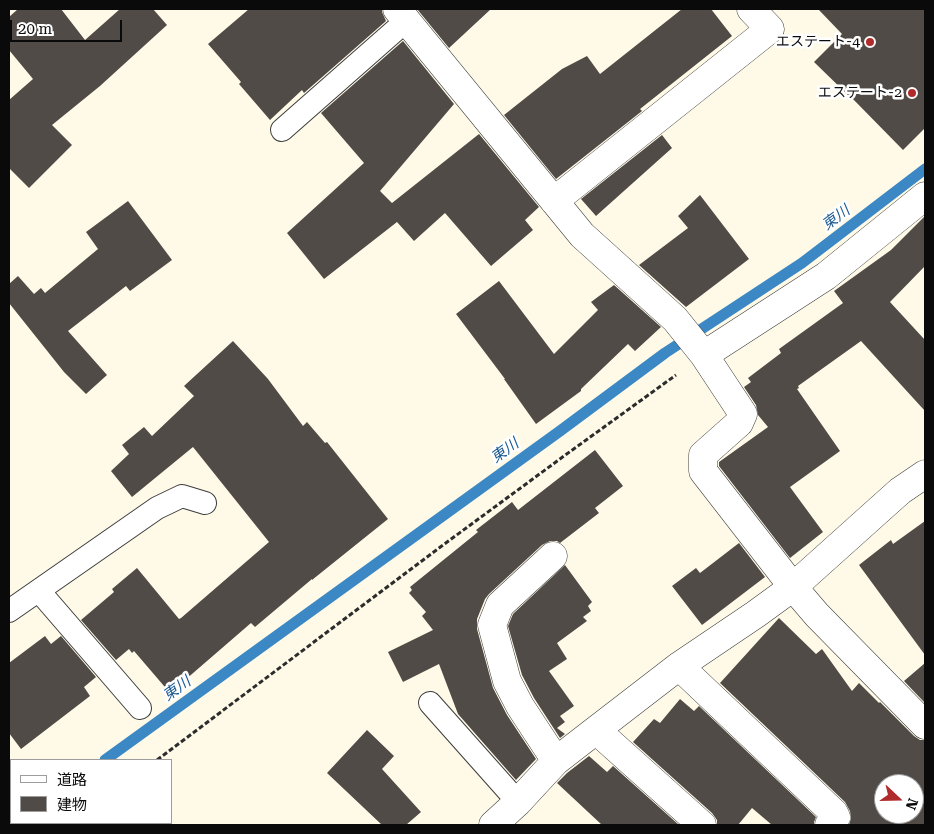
<!DOCTYPE html>
<html>
<head>
<meta charset="utf-8">
<style>
  body { margin:0 }
  #map { position:relative; width:934px; height:834px; overflow:hidden; background:#fefae7; font-family:"Roboto Serif","Noto Sans JP",serif }
  canvas { display:block }
  .frame { position:absolute; inset:0; border:10px solid #0a0a0a; pointer-events:none }
  .legend { position:absolute; left:10px; top:759px; width:162px; height:65px; box-sizing:border-box; background:#fff; border:1px solid #9d9d9d; margin:0; padding:6px 9px; list-style:none; font-size:15px; color:#0a0a0a }
  .legend li { display:flex; align-items:center; gap:10px; height:25px }
  .legend b { width:25px; border:1px solid #9d9d9d }
  .north { position:absolute; left:874px; top:774px; width:50px; height:50px; box-sizing:border-box; background:#fff; border:1px solid #9d9d9d; border-radius:50%; rotate:111deg; font-size:14px; font-weight:700; line-height:20px; text-align:center; color:#0a0a0a }
  .north::after { content:''; display:block; margin:auto; width:18px; height:22px; background:#b02b2c; clip-path:polygon(50% 0,100% 100%,50% 72%,0 100%) }
  .scale { position:absolute; left:10px; top:20px; width:112px; height:22px; box-sizing:border-box; border:2px solid #0a0a0a; border-top:0; padding-left:6px; font-size:15px; line-height:18px; white-space:nowrap; color:#0a0a0a; -webkit-text-stroke:4px #fff; paint-order:stroke }
</style>
</head>
<body>
<div id="map">
<canvas width="934" height="834"></canvas>
<div class="frame"></div>
<ul class="legend">
<li><b style="height:6px;background:#fff"></b>道路</li>
<li><b style="height:14px;background:#514b47"></b>建物</li>
</ul>
<div class="north">N</div>
<div class="scale">20 m</div>
</div>
<script>
const ctx = document.querySelector('canvas').getContext('2d');
ctx.lineJoin = 'round';
function toPath(rows) {
  const path = new Path2D();
  for (const r of rows) {
    path.moveTo(r[0], r[1]);
    for (let i = 2; i < r.length; i += 2) path.lineTo(r[i], r[i + 1]);
  }
  return path;
}
function strokePath(path, color, width, dash) {
  ctx.strokeStyle = color;
  ctx.lineWidth = width;
  ctx.lineCap = dash ? 'butt' : 'round';
  ctx.setLineDash(dash || []);
  ctx.stroke(path);
}
function fillPath(path, color) {
  ctx.fillStyle = color;
  ctx.fill(path, 'evenodd');
}
function label(font, color, halo, rows, align = 'center') {
  ctx.font = font + ' "Roboto Serif","Noto Sans JP",serif';
  ctx.lineWidth = 5;
  ctx.setLineDash([]);
  ctx.textBaseline = 'middle';
  ctx.strokeStyle = halo;
  ctx.fillStyle = color;
  for (const [text, x, y, turn = 0] of rows) {
    ctx.save();
    ctx.translate(x, y);
    ctx.rotate((+turn || 0) * Math.PI / 180);
    ctx.textAlign = isNaN(turn) ? turn : align;
    if (halo) ctx.strokeText(text, 0, 0);
    ctx.fillText(text, 0, 0);
    ctx.restore();
  }
}
strokePath(toPath([
  [105,760,560,431,665,353,802,263,925,169],
  [18,825,22,823]
]), '#3b88c4', 11);
fillPath(toPath([
  [18,9,61,9,85,40,120,9,153,9,167,25,100,86,52,125,72,145,29,188,9,168,9,100,33,79,9,50,9,17],
  [249,9,382,9,382,12,386,21,304,93,302,90,270,120,239,84,241,82,208,44],
  [417,9,491,9,449,48],
  [682,9,711,9,732,36,640,109,642,111,556,179,504,115,562,69,587,56,600,74],
  [818,9,925,9,925,128,903,150,851,97,851,98,814,62,842,34],
  [403,41,454,104,380,191,392,203,479,134,539,207,525,220,533,230,491,266,445,213,414,241,397,222,324,279,287,233,364,163,321,113],
  [662,135,672,148,596,216,581,199],
  [700,195,749,259,686,307,639,265,688,228,678,216],
  [128,201,172,260,130,291,126,286,68,331,107,375,86,394,64,372,9,303,9,284,18,276,34,294,41,288,45,293,98,249,86,232],
  [925,216,925,266,890,302,925,340,925,411,861,341,798,386,799,388,797,389,840,451,790,487,823,532,790,558,719,466,719,462,768,427,758,415,756,405,744,387,751,382,748,378,781,353,779,349,843,303,834,291,891,250],
  [499,281,554,354,598,310,591,302,614,285,661,327,635,351,628,344,581,389,581,391,536,424,504,379,505,379,456,314],
  [233,341,268,379,303,426,307,422,325,443,327,442,388,519,312,580,312,579,255,627,251,623,170,693,134,651,132,653,129,649,116,660,81,620,114,592,112,589,137,568,179,619,181,618,269,542,193,447,132,497,111,471,129,454,122,445,144,427,152,436,194,396,184,386],
  [595,450,623,486,595,508,599,513,560,543,557,541,550,541,542,545,489,594,485,599,477,619,477,629,493,688,507,715,536,759,516,780,458,714,439,664,403,682,388,652,433,630,422,616,426,612,409,593,412,590,410,587,478,532,476,530,512,502,518,510],
  [925,521,925,655,859,565,891,540,893,544],
  [739,543,765,577,702,625,672,586,696,568,700,573],
  [565,565,592,602,588,606,591,611,583,617,587,621,557,643,567,659,549,671,574,706,560,716,565,722,557,728,565,734,560,738,534,698,522,675,508,626,513,614],
  [779,618,816,654,822,649,852,691,859,683,879,703,880,702,914,736,920,740,925,740,925,825,849,825,851,818,850,811,845,802,720,683],
  [884,784,914,784,914,814,884,814],
  [45,636,51,644,61,636,96,677,84,687,90,696,21,749,9,733,9,663],
  [925,663,925,703,904,681],
  [680,699,694,711,699,706,816,817,814,822,814,825,772,825,752,808,738,825,717,825,717,820,712,813,633,742,654,719,660,723],
  [367,730,394,756,382,769,421,812,406,825,382,825,327,773],
  [589,756,607,772,613,766,679,825,602,825,557,783,567,773]
]), '#514b47');
const lane = toPath([
  [282,130,407,20],
  [39,591,140,708],
  [9,611,157,508,182,496,205,503],
  [430,703,518,802]
]);
const street = toPath([
  [397,9,582,235,675,319,704,355,743,414,739,423,703,455,703,471,793,587,900,491,925,474],
  [554,201,770,29,751,9],
  [704,355,826,276,925,196],
  [553,556,500,605,492,625,507,681,520,706,556,761],
  [679,666,834,813,836,817,829,825],
  [493,825,518,802,556,761,596,730],
  [702,825,596,730,679,666,756,614,793,587,817,615,925,725]
]);
strokePath(lane, '#3d3d3d', 24);
strokePath(street, '#3d3d3d', 29);
strokePath(toPath([
  [157,760,439,548,564,456,676,375],
  [71,825,75,823]
]), '#2c2c2c', 3, [5, 2.5]);
strokePath(lane, '#fff', 22);
strokePath(street, '#fff', 28);
for (const [x, y, r, color] of [
  [870,42,5,"#b02b2c"],
  [912,93,5,"#b02b2c"]
]) {
  const dot = new Path2D();
  dot.arc(x, y, r, 0, 2 * Math.PI);
  ctx.fillStyle = color;
  ctx.fill(dot);
  strokePath(dot, '#fff', 2);
}
label('14px', '#0a0a0a', '#fff', [
  ["エステート-4",860,42],
  ["エステート-2",902,93]
], 'right');
label('italic 15px', '#1c5a92', '#fff', [
  ["東川",836,218,-37],
  ["東川",505,451,-36],
  ["東川",177,689,-36]
]);
</script>
</body>
</html>
